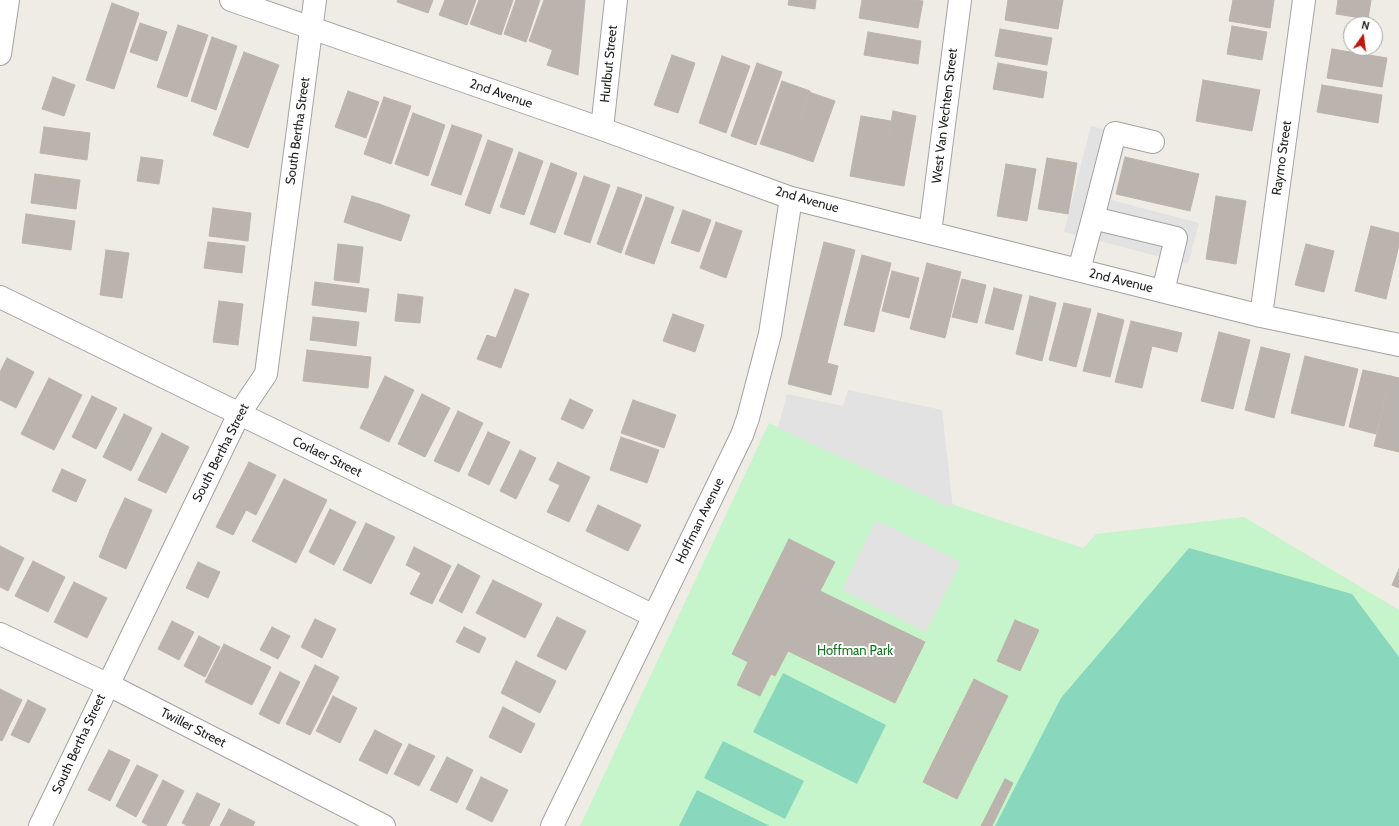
<!DOCTYPE html>
<html>
<head>
<meta charset="utf-8">
<style>
  body { margin:0 }
  #map { position:relative; width:1399px; height:826px; overflow:hidden; background:#eeece5; font-family:Cabin,sans-serif }
  canvas { display:block }
  .north { position:absolute; left:1343px; top:16px; width:40px; height:40px; box-sizing:border-box; background:#fff; border:1px solid #a5a5a5; border-radius:50%; rotate:14deg; font-size:11px; font-weight:700; line-height:16px; text-align:center; color:#1e1e1e }
  .north::after { content:''; display:block; margin:auto; width:14px; height:18px; background:#bd1710; clip-path:polygon(50% 0,100% 100%,50% 72%,0 100%) }
</style>
</head>
<body>
<div id="map">
<canvas width="1399" height="826"></canvas>
<div class="north">N</div>
</div>
<script>
const ctx = document.querySelector('canvas').getContext('2d');
ctx.lineJoin = 'round';
function fillPath(path, color) {
  ctx.fillStyle = color;
  ctx.fill(path, 'evenodd');
}
function toPath(rows) {
  const path = new Path2D();
  for (const r of rows) {
    path.moveTo(r[0], r[1]);
    for (let i = 2; i < r.length; i += 2) path.lineTo(r[i], r[i + 1]);
  }
  return path;
}
function strokePath(path, color, width, dash) {
  ctx.strokeStyle = color;
  ctx.lineWidth = width;
  ctx.lineCap = dash ? 'butt' : 'round';
  ctx.setLineDash(dash || []);
  ctx.stroke(path);
}
function label(font, color, halo, rows, align = 'center') {
  ctx.font = font + ' Cabin,sans-serif';
  ctx.lineWidth = 4;
  ctx.setLineDash([]);
  ctx.textBaseline = 'middle';
  ctx.strokeStyle = halo;
  ctx.fillStyle = color;
  for (const [text, x, y, turn = 0] of rows) {
    ctx.save();
    ctx.translate(x, y);
    ctx.rotate((+turn || 0) * Math.PI / 180);
    ctx.textAlign = isNaN(turn) ? turn : align;
    if (halo) ctx.strokeText(text, 0, 0);
    ctx.fillText(text, 0, 0);
    ctx.restore();
  }
}
fillPath(toPath([
  [769,423,960,507,1083,548,1096,534,1244,517,1399,610,1399,826,580,826]
]), '#c6f5cb');
fillPath(toPath([
  [1189,548,1352,594,1399,657,1399,826,995,826,1061,698],
  [783,673,886,725,857,784,753,732],
  [723,741,804,781,785,819,704,778],
  [697,790,770,826,679,826]
]), '#89d7bd');
fillPath(toPath([
  [1091,126,1128,135,1111,200,1199,223,1188,264,1064,232],
  [848,390,942,410,953,509,778,428,787,394,843,406],
  [876,520,961,562,926,632,842,590]
]), '#e2e2e2');
const building = toPath([
  [398,0,433,0,428,13,397,2,398,0],
  [445,0,476,0,467,25,439,15,445,0],
  [479,0,513,0,501,35,470,24,479,0],
  [516,0,540,0,526,42,504,34,516,0],
  [544,0,571,0,553,50,529,41,544,0],
  [571,0,585,0,578,75,547,65,571,0],
  [789,0,816,0,815,9,788,5,789,0],
  [862,0,915,0,923,1,918,28,859,18,862,0],
  [1008,0,1063,0,1058,29,1005,20,1008,0],
  [1233,0,1274,0,1270,28,1229,21,1233,0],
  [1338,0,1371,0,1368,19,1336,14,1338,0],
  [112,3,139,13,114,89,86,80,112,3],
  [140,23,167,32,157,61,130,52,140,23],
  [178,25,208,35,187,97,157,87,178,25],
  [1232,26,1267,32,1262,60,1227,54,1232,26],
  [1000,29,1052,38,1047,65,995,56,1000,29],
  [868,32,921,41,918,64,864,55,868,32],
  [212,37,237,46,216,110,191,101,212,37],
  [1332,49,1387,58,1382,87,1327,78,1332,49],
  [244,52,279,65,248,148,213,135,244,52],
  [672,55,695,63,678,113,654,105,672,55],
  [722,56,750,66,726,133,699,123,722,56],
  [757,63,782,72,756,145,731,136,757,63],
  [998,63,1047,72,1043,98,993,89,998,63],
  [53,77,75,85,64,116,42,109,53,77],
  [1203,80,1260,90,1252,131,1196,121,1203,80],
  [782,81,810,91,788,153,760,144,782,81],
  [1322,85,1382,95,1378,123,1317,112,1322,85],
  [348,91,379,102,366,138,335,127,348,91],
  [809,92,835,101,813,162,788,153,809,92],
  [384,97,411,106,391,164,364,154,384,97],
  [893,111,916,116,904,186,881,182,893,111],
  [413,113,445,125,428,176,395,164,413,113],
  [861,116,891,121,881,182,850,176,861,116],
  [452,125,482,135,461,195,431,185,452,125],
  [44,127,90,133,87,160,40,153,44,127],
  [488,140,513,149,490,214,465,205,488,140],
  [519,152,543,161,524,215,500,207,519,152],
  [141,157,163,160,159,184,137,181,141,157],
  [1125,157,1199,174,1190,211,1116,194,1125,157],
  [1047,158,1077,163,1068,214,1038,209,1047,158],
  [551,163,577,173,555,233,530,224,551,163],
  [1006,164,1036,169,1027,221,997,216,1006,164],
  [35,174,80,180,76,209,31,203,35,174],
  [584,176,610,185,590,243,564,234,584,176],
  [618,187,642,195,621,253,597,244,618,187],
  [352,196,379,204,370,231,344,222,352,196],
  [1216,196,1246,201,1236,264,1206,259,1216,196],
  [646,197,674,207,654,264,625,254,646,197],
  [379,204,410,215,401,241,370,231,379,204],
  [213,208,251,213,248,241,209,236,213,208],
  [683,210,711,220,699,252,671,243,683,210],
  [26,214,75,221,71,250,22,243,26,214],
  [716,222,742,231,726,278,700,268,716,222],
  [1371,226,1399,233,1399,245,1386,299,1355,291,1371,226],
  [208,242,245,246,242,273,204,268,208,242],
  [824,242,855,250,827,363,838,366,831,395,788,384,824,242],
  [338,244,363,247,359,283,334,280,338,244],
  [1306,244,1334,251,1324,292,1295,285,1306,244],
  [106,250,129,253,122,298,100,295,106,250],
  [862,255,891,263,874,332,844,325,862,255],
  [927,263,961,272,945,338,910,329,927,263],
  [892,271,919,278,909,318,882,311,892,271],
  [962,279,986,285,977,323,952,317,962,279],
  [315,282,369,289,366,312,312,305,315,282],
  [994,288,1022,295,1013,330,985,323,994,288],
  [515,289,529,294,501,368,477,359,487,335,496,338,515,289],
  [398,294,423,297,420,323,395,321,398,294],
  [1030,296,1056,303,1042,361,1016,354,1030,296],
  [219,301,243,304,238,345,213,342,219,301],
  [1064,303,1091,309,1076,367,1049,360,1064,303],
  [1098,313,1124,320,1110,377,1083,371,1098,313],
  [673,314,704,325,695,352,663,341,673,314],
  [313,317,359,322,356,346,310,340,313,317],
  [1131,321,1182,333,1177,352,1152,346,1142,388,1115,382,1131,321],
  [1219,332,1250,340,1233,409,1201,401,1219,332],
  [1261,347,1290,354,1274,418,1245,410,1261,347],
  [307,350,371,357,368,388,303,381,307,350],
  [1305,356,1333,363,1319,420,1291,413,1305,356],
  [7,358,34,372,16,408,0,400,0,372,7,358],
  [1333,363,1358,369,1344,426,1319,420,1333,363],
  [1363,370,1391,376,1376,434,1349,427,1363,370],
  [385,376,414,390,389,442,360,428,385,376],
  [1391,376,1399,378,1399,452,1374,446,1391,376],
  [49,378,82,395,54,450,21,434,49,378],
  [422,394,450,408,425,457,398,444,422,394],
  [92,396,117,408,96,449,72,437,92,396],
  [570,399,593,410,583,429,561,419,570,399],
  [633,400,676,415,664,448,621,433,633,400],
  [458,411,483,423,459,472,434,461,458,411],
  [124,414,152,428,131,471,103,457,124,414],
  [488,432,510,442,489,485,468,475,488,432],
  [162,433,189,447,166,493,138,480,162,433],
  [621,437,659,450,647,483,610,470,621,437],
  [520,450,536,458,516,499,500,491,520,450],
  [249,462,276,475,256,515,246,510,233,535,216,527,249,462],
  [558,462,590,477,569,522,547,512,560,485,549,480,558,462],
  [62,469,86,480,76,502,52,491,62,469],
  [284,479,327,500,296,563,252,541,284,479],
  [125,498,152,510,138,542,110,530,125,498],
  [598,505,641,525,628,551,586,531,598,505],
  [330,509,356,522,334,565,309,552,330,509],
  [366,523,395,537,371,584,343,570,366,523],
  [110,530,138,542,126,569,99,557,110,530],
  [789,539,835,562,820,591,925,642,895,703,788,651,775,676,771,674,760,696,737,685,748,662,732,654,789,539],
  [0,546,24,558,8,591,0,587,0,546],
  [414,547,451,566,432,604,410,594,421,573,406,565,414,547],
  [33,561,65,577,48,612,15,596,33,561],
  [198,562,220,572,208,598,186,588,198,562],
  [458,564,480,576,462,613,439,601,458,564],
  [1399,569,1399,588,1392,585,1399,569],
  [493,580,542,604,525,638,476,613,493,580],
  [74,582,107,598,87,638,54,622,74,582],
  [557,617,586,631,566,670,537,656,557,617],
  [315,619,336,629,322,658,301,647,315,619],
  [1015,620,1039,630,1020,671,997,661,1015,620],
  [172,621,194,632,179,660,158,649,172,621],
  [272,627,290,636,278,659,260,650,272,627],
  [464,627,486,638,479,653,456,642,464,627],
  [199,636,220,647,205,677,184,666,199,636],
  [224,644,271,667,252,705,205,682,224,644],
  [516,661,556,681,540,713,501,693,516,661],
  [315,665,339,677,310,735,286,724,315,665],
  [280,672,300,682,279,724,259,714,280,672],
  [974,679,1008,696,957,799,923,782,974,679],
  [0,689,22,700,2,741,0,740,0,689],
  [333,696,357,708,340,743,316,731,333,696],
  [28,700,46,709,29,743,11,735,28,700],
  [503,707,535,724,521,753,489,737,503,707],
  [375,730,402,744,387,774,359,760,375,730],
  [409,744,435,756,419,786,394,774,409,744],
  [109,750,130,760,110,801,88,790,109,750],
  [447,757,473,770,457,803,430,790,447,757],
  [137,765,158,775,136,817,116,806,137,765],
  [481,777,508,790,492,822,466,809,481,777],
  [1005,779,1013,783,992,826,981,826,1005,779],
  [163,780,184,791,166,826,149,826,142,822,163,780],
  [197,793,220,804,209,826,188,826,182,823,197,793],
  [229,809,255,822,253,826,220,826,229,809]
]);
fillPath(building, '#bbb4ae');
strokePath(building, '#bfb3a9', 1);
const minor = toPath([
  [231,0,602,129,791,198,1261,316,1399,345],
  [0,54,8,0],
  [602,129,616,0],
  [1093,218,1115,133,1153,142],
  [930,233,960,0],
  [1079,270,1093,218,1176,238,1163,291],
  [0,297,654,616],
  [1261,316,1304,0],
  [0,634,107,684,384,826],
  [40,826,239,414,266,374,315,0],
  [552,826,742,435,748,418,770,334,791,198]
]);
strokePath(minor, '#a2a2a2', 24);
strokePath(minor, '#fff', 22);
label('13px', '#1e1e1e', '#fff', [
  ["Hurlbut Street",609,64,-84],
  ["2nd Avenue",501,94,19],
  ["West Van Vechten Street",945,116,-83],
  ["South Bertha Street",298,131,-82],
  ["Raymo Street",1282,158,-82],
  ["2nd Avenue",807,200,16],
  ["2nd Avenue",1121,281,14],
  ["South Bertha Street",221,453,-63],
  ["Corlaer Street",327,457,26],
  ["Hoffman Avenue",700,521,-64],
  ["Twiller Street",193,728,27],
  ["South Bertha Street",79,744,-65]
]);
label('13px', '#147420', '#fff', [
  ["Hoffman Park",855,651]
]);
</script>
</body>
</html>
